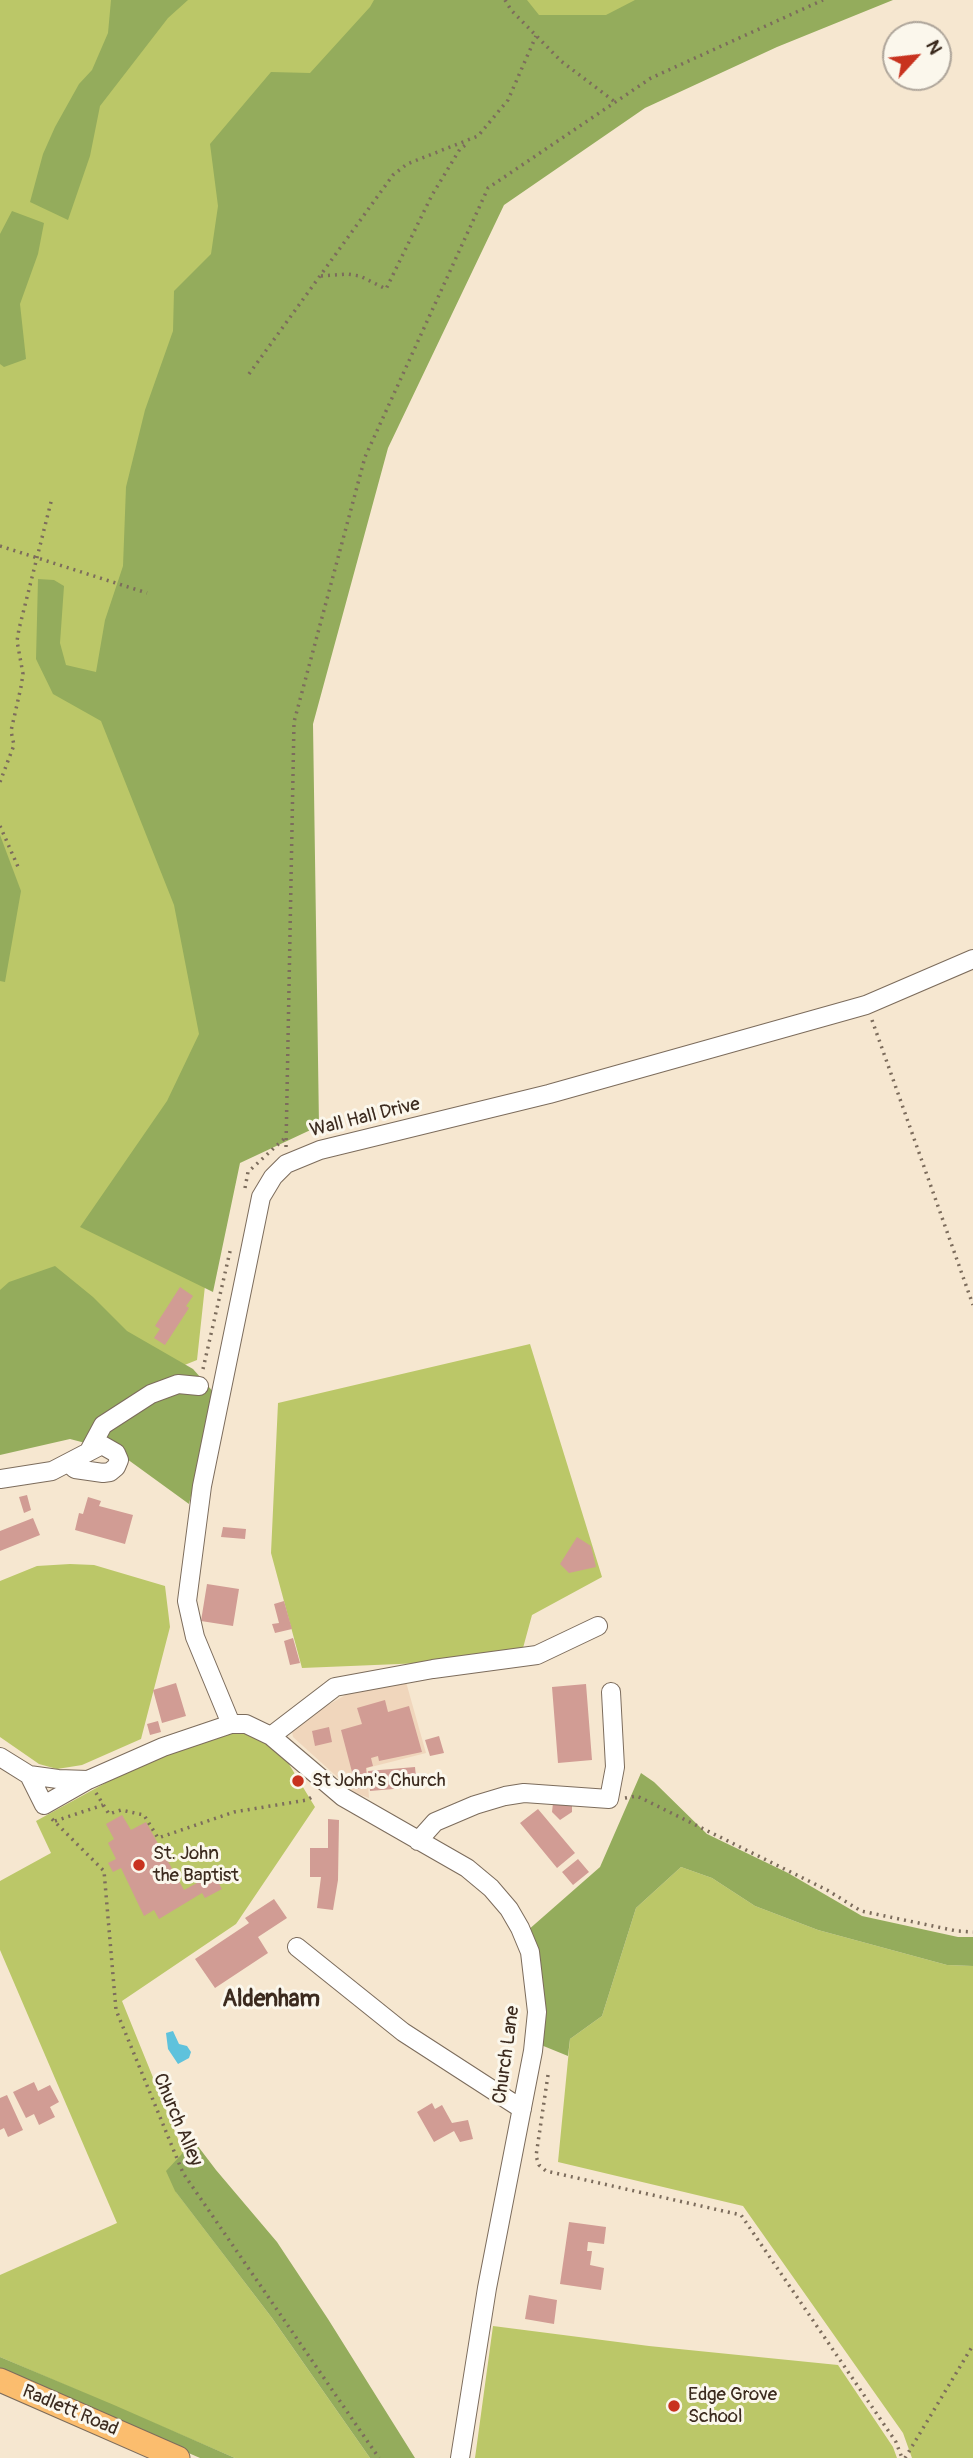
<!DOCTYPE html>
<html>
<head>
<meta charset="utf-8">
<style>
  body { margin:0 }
  #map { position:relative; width:973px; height:2458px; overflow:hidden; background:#f6e7d0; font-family:Pangolin,sans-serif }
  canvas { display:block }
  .north { position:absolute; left:882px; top:21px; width:70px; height:70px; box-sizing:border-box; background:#fbf7ec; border:2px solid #aea59a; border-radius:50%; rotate:63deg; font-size:19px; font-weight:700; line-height:28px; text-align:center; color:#3b2a1e }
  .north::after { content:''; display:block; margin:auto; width:24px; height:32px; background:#c8321e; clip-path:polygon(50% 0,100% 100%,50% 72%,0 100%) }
</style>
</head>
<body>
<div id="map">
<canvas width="973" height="2458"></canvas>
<div class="north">N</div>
</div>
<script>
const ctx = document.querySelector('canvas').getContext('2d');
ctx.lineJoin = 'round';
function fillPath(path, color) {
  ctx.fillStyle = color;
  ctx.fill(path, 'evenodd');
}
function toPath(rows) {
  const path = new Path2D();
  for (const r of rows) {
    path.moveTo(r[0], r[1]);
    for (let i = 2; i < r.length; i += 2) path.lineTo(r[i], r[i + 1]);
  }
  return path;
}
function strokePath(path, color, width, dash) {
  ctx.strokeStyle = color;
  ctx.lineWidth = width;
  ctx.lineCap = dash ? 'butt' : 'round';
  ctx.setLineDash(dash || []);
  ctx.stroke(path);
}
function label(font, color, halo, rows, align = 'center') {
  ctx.font = font + ' Pangolin,sans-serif';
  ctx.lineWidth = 6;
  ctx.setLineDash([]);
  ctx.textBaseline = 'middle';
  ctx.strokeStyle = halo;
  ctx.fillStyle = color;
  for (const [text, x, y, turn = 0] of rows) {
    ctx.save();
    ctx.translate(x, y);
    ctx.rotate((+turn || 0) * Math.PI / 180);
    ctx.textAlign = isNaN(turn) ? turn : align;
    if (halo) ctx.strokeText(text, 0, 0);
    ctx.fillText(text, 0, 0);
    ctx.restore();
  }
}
fillPath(toPath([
  [406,1682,426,1753,367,1768,369,1798,355,1793,293,1737,291,1726,349,1693]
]), '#f0d6bc');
fillPath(toPath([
  [0,0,757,0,478,166,264,738,197,1360,0,1439],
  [530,1344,602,1577,532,1615,520,1659,302,1668,271,1553,278,1403],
  [70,1564,94,1565,165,1586,170,1627,141,1739,82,1765,57,1769,39,1764,0,1737,0,1581,37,1566],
  [233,1729,254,1734,284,1756,315,1807,236,1924,122,2001,195,2181,176,2192,272,2318,370,2458,235,2458,0,2357,0,2275,117,2223,0,1950,0,1881,51,1853,36,1821,162,1752],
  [681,1867,712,1878,755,1906,818,1930,947,1965,973,1966,973,2458,912,2458,903,2433,743,2206,558,2162,570,2039,602,2016,636,1908],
  [493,2326,649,2346,838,2365,893,2447,897,2458,475,2458]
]), '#bbc768');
fillPath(toPath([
  [111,0,188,0,168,18,100,106,90,156,68,220,30,202,43,154,55,127,79,84,92,70,108,33],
  [374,0,527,0,539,15,606,15,635,0,893,0,777,47,645,108,504,205,388,448,313,724,319,1126,240,1163,213,1292,80,1227,167,1101,199,1034,174,905,101,721,53,694,36,659,38,579,54,580,64,586,60,643,66,665,96,672,105,620,123,566,126,487,145,410,173,331,174,291,211,254,218,206,210,144,271,72,310,73,370,7],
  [12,211,44,223,38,254,20,304,26,359,4,367,0,364,0,234],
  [0,835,21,891,5,982,0,981],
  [55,1266,93,1297,127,1331,193,1369,216,1395,189,1504,116,1451,70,1439,0,1455,0,1290,9,1282],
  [641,1773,654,1782,707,1834,788,1873,862,1916,958,1937,973,1937,973,1966,947,1965,818,1930,755,1906,712,1878,681,1867,636,1908,602,2016,570,2039,568,2056,541,2045,527,1931,600,1867],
  [194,2141,216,2170,277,2242,328,2319,415,2458,370,2458,272,2318,175,2191,166,2171],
  [0,2357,114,2405,235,2458,200,2458,0,2371]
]), '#94ac5c');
fillPath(toPath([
  [173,2031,179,2044,187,2046,191,2052,189,2058,178,2064,168,2049,166,2033]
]), '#5ec2dc');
fillPath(toPath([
  [180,1287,193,1296,186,1306,189,1308,165,1345,154,1338,160,1329,155,1326],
  [27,1495,31,1510,24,1513,19,1497],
  [88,1497,101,1501,99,1506,133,1515,125,1544,75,1530,79,1513,83,1514],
  [33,1518,40,1535,0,1551,0,1531],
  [223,1527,246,1529,245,1539,221,1537],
  [577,1537,591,1546,596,1567,569,1573,560,1564],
  [207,1584,239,1589,233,1626,201,1621],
  [284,1601,292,1629,275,1633,272,1624,279,1623,274,1604],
  [293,1638,300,1663,290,1665,284,1641],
  [176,1683,186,1716,162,1723,153,1690],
  [586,1684,592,1760,558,1763,552,1687],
  [385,1700,388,1712,409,1706,422,1752,379,1761,378,1756,371,1758,373,1766,366,1768,368,1788,354,1789,352,1772,341,1730,362,1724,357,1708],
  [158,1721,161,1732,150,1735,147,1724],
  [329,1727,332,1742,315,1746,312,1731],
  [439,1736,444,1753,430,1756,425,1740],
  [415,1767,417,1787,370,1791,368,1771],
  [553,1803,572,1805,572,1812,560,1820,552,1812],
  [538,1809,575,1853,557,1868,520,1823],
  [122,1815,131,1830,146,1822,184,1890,197,1883,196,1880,212,1871,222,1889,205,1898,202,1893,159,1919,154,1910,144,1916,121,1868,113,1872,108,1863,116,1859,108,1843,114,1839,106,1824],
  [328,1819,339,1820,338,1880,333,1910,317,1908,321,1877,310,1877,310,1848,328,1848],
  [578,1859,589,1872,573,1885,562,1872],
  [274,1899,287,1918,258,1937,268,1953,215,1988,195,1959,249,1923,245,1918],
  [34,2082,38,2091,50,2085,59,2102,50,2107,55,2117,39,2125,34,2114,26,2118,13,2092],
  [7,2095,23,2130,8,2137,4,2128,0,2130,0,2098],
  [432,2103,435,2109,442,2105,452,2123,468,2120,473,2139,460,2142,454,2131,434,2142,417,2112],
  [569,2222,606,2227,604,2244,588,2242,587,2251,592,2251,590,2265,604,2268,601,2290,560,2284],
  [529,2295,557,2300,554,2324,525,2319]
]), '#d19c94');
const minor = toPath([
  [89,1451,103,1425,151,1394,178,1384,199,1386],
  [0,1479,52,1471,102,1445,116,1453,119,1460,116,1467,110,1472,103,1473,75,1469,68,1463],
  [231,1724,195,1637,187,1601,202,1486,261,1197,273,1177,286,1164,320,1150,549,1094,866,1005,973,959],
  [271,1736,335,1687,433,1669,537,1655,598,1626],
  [0,1757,29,1775,58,1779,88,1780,163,1747,231,1724,246,1724,271,1736,343,1797,467,1868,491,1888,509,1909,520,1928,530,1952,537,2012,533,2051,487,2288,460,2458],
  [29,1775,44,1805,88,1780],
  [418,1841,435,1822,475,1805,505,1796,524,1793,609,1799,615,1767,611,1692],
  [297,1947,403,2032,522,2109]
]);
const major = toPath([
  [0,2380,178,2458]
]);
strokePath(minor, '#7c6c5c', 20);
strokePath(major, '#7c6c5c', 25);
strokePath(toPath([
  [505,0,511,10,561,61,615,102],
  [321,276,347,274,360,276,386,289,432,195,460,149,468,143],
  [249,374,393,175,407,164,478,136,508,100,536,36],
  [0,546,147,593],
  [0,782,14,745,11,731,21,687,23,674,17,641,19,629,52,498],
  [0,826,19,869],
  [872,1020,973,1305],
  [286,1147,294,722,365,457,488,188,651,78,823,0],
  [245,1188,248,1172,286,1137],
  [203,1369,231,1247],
  [96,1793,109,1814,121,1810,144,1815,158,1838,234,1812,307,1800,315,1795],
  [625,1798,637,1796,827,1890,861,1911,957,1931,973,1932],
  [52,1819,104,1871,116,2010,183,2173,379,2458],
  [55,1821,103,1805],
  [548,2075,536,2156,539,2165,546,2171,741,2215,896,2442,902,2458],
  [905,2458,973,2345]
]), '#7c6c5c', 3.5, [2, 5]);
strokePath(minor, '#fff', 18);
strokePath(major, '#fbbd6e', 23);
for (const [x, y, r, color] of [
  [298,1781,7,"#c8321e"],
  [139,1865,7,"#c8321e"],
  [674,2406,7,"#c8321e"]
]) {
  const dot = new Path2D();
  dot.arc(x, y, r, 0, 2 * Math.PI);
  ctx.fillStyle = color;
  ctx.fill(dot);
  strokePath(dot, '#fbf7ec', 2.5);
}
label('19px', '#3b2a1e', '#fbf7ec', [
  ["Wall Hall Drive",365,1118,-14],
  ["Church Lane",507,2055,-82],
  ["Church Alley",177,2120,67],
  ["Radlett Road",70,2411,23]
]);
label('19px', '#3b2a1e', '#fbf7ec', [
  ["St John's Church",312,1781],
  ["St. John",153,1854],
  ["the Baptist",153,1876],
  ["Edge Grove",688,2395],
  ["School",688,2417]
], 'left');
label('bold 23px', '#3b2a1e', '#fbf7ec', [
  ["Aldenham",271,2000]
]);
</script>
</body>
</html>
